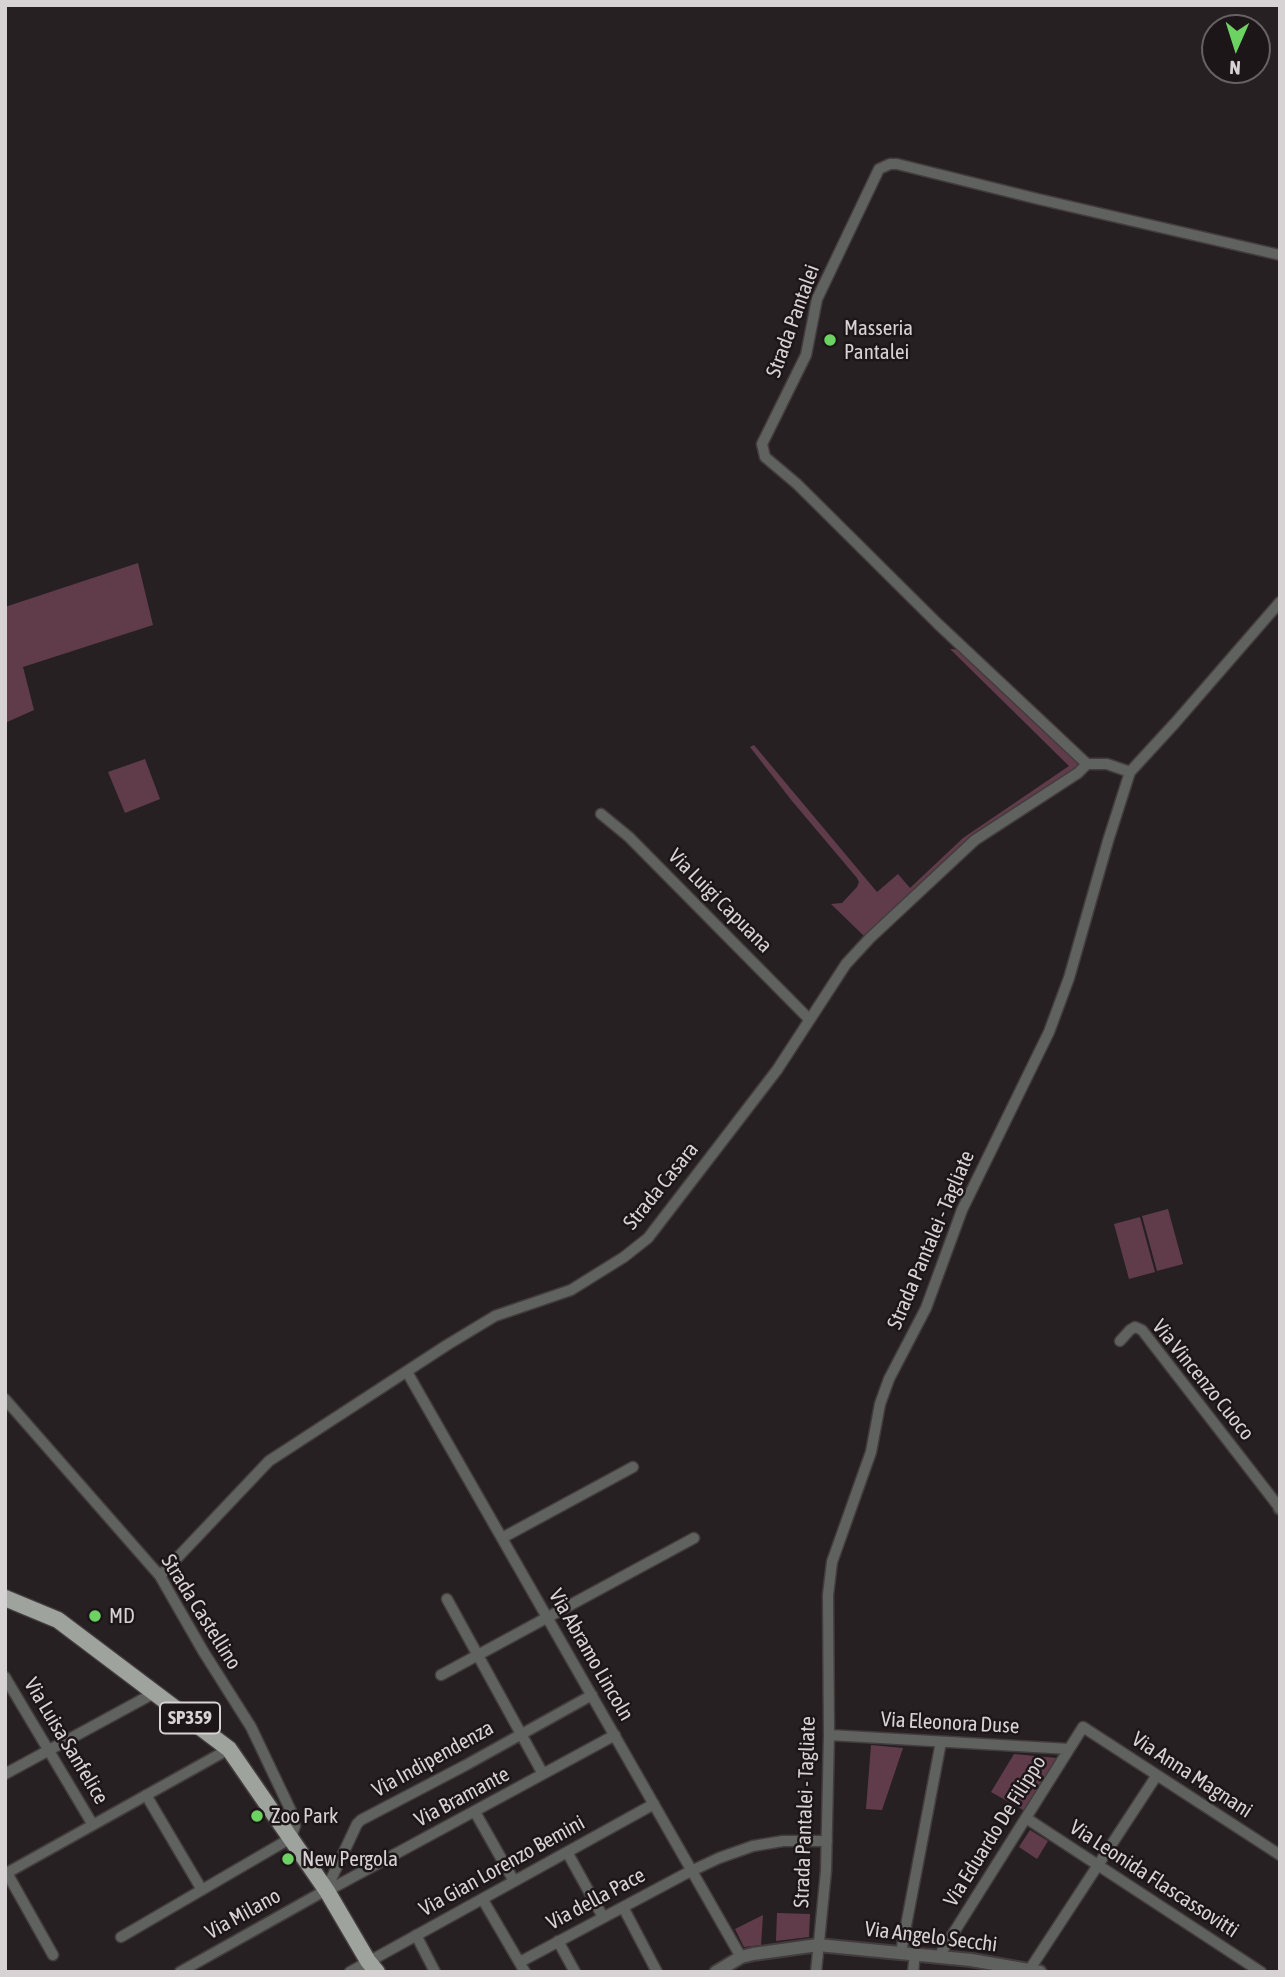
<!DOCTYPE html>
<html>
<head>
<meta charset="utf-8">
<style>
  body { margin:0 }
  #map { position:relative; width:1285px; height:1977px; overflow:hidden; background:#272022; font-family:"Asap Condensed",sans-serif }
  canvas { display:block }
  .frame { position:absolute; inset:0; border:7px solid #d7d2d4; pointer-events:none }
  .north { position:absolute; left:1201px; top:14px; width:70px; height:70px; box-sizing:border-box; background:#1d1619; border:2px solid #676164; border-radius:50%; rotate:183deg; font-size:19px; font-weight:700; line-height:28px; text-align:center; color:#d7d2d4 }
  .north::after { content:''; display:block; margin:auto; width:24px; height:32px; background:#6cd362; clip-path:polygon(50% 0,100% 100%,50% 72%,0 100%) }
</style>
</head>
<body>
<div id="map">
<canvas width="1285" height="1977"></canvas>
<div class="frame"></div>
<div class="north">N</div>
</div>
<script>
const ctx = document.querySelector('canvas').getContext('2d');
ctx.lineJoin = 'round';
function fillPath(path, color) {
  ctx.fillStyle = color;
  ctx.fill(path, 'evenodd');
}
function toPath(rows) {
  const path = new Path2D();
  for (const r of rows) {
    path.moveTo(r[0], r[1]);
    for (let i = 2; i < r.length; i += 2) path.lineTo(r[i], r[i + 1]);
  }
  return path;
}
function strokePath(path, color, width, dash) {
  ctx.strokeStyle = color;
  ctx.lineWidth = width;
  ctx.lineCap = dash ? 'butt' : 'round';
  ctx.setLineDash(dash || []);
  ctx.stroke(path);
}
function label(font, color, halo, rows, align = 'center') {
  ctx.font = font + ' "Asap Condensed",sans-serif';
  ctx.lineWidth = 5;
  ctx.setLineDash([]);
  ctx.textBaseline = 'middle';
  ctx.strokeStyle = halo;
  ctx.fillStyle = color;
  for (const [text, x, y, turn = 0] of rows) {
    ctx.save();
    ctx.translate(x, y);
    ctx.rotate((+turn || 0) * Math.PI / 180);
    ctx.textAlign = isNaN(turn) ? turn : align;
    if (halo) ctx.strokeText(text, 0, 0);
    ctx.fillText(text, 0, 0);
    ctx.restore();
  }
}
fillPath(toPath([
  [138,563,153,625,23,667,34,710,5,723,5,607],
  [950,649,962,650,1078,763,1078,766,1077,769,973,839,906,900,903,899,897,904,897,907,865,937,831,904,842,903,857,887,859,882,857,878,792,801,750,747,754,745,877,892,898,874,910,888,963,838,1069,766],
  [145,759,160,799,125,813,108,772],
  [1168,1209,1183,1264,1157,1271,1142,1216],
  [1140,1217,1155,1272,1129,1279,1114,1224],
  [871,1745,903,1748,882,1810,866,1809],
  [1014,1754,1057,1758,1025,1811,991,1792],
  [1030,1830,1048,1841,1037,1859,1019,1847],
  [777,1913,810,1914,809,1937,776,1941],
  [763,1915,761,1945,744,1947,735,1929]
]), '#603c4a');
const minor = toPath([
  [1087,764,938,624,797,484,765,457,762,444,806,355,817,299,879,169,890,164,897,164,1038,199,1280,255],
  [601,814,629,837,809,1019],
  [1120,1341,1130,1330,1135,1327,1142,1330,1279,1507],
  [407,1372,741,1957],
  [5,1399,160,1576,203,1651,251,1727,291,1811,295,1826,291,1838,121,1937],
  [502,1538,633,1467],
  [160,1576,269,1461,447,1345,495,1316,571,1290,624,1257,648,1238,777,1070,846,964,870,938,975,840,1078,773,1087,764,1107,764,1130,772],
  [447,1599,543,1774],
  [441,1675,694,1538],
  [5,1677,93,1825],
  [829,1735,1069,1749],
  [5,1774,156,1692],
  [146,1795,202,1890],
  [475,1812,514,1881],
  [1026,1818,1261,1972],
  [567,1852,603,1917],
  [7,1873,53,1955],
  [5,1874,229,1749],
  [327,1891,615,1735],
  [483,1900,525,1972],
  [623,1907,657,1972],
  [416,1935,435,1972],
  [558,1941,575,1972],
  [901,1952,941,1742],
  [939,1956,1083,1727,1280,1855],
  [520,1962,685,1874,719,1858,753,1846,783,1841,827,1841],
  [180,1972,326,1890,357,1824,361,1820,466,1765,592,1695],
  [350,1972,654,1804],
  [816,1972,826,1871,829,1735,828,1595,832,1562,871,1452,880,1404,889,1379,926,1308,962,1210,1049,1032,1069,978,1108,841,1130,772,1175,723,1280,602],
  [913,1972,915,1954],
  [1028,1972,1157,1775]
]);
const tertiary = toPath([
  [1280,1505,1280,1508],
  [716,1972,741,1957,753,1954,818,1945,971,1960,1040,1972]
]);
const primary = toPath([
  [5,1598,58,1620,229,1749,327,1891,368,1961,377,1972]
]);
strokePath(minor, '#433c3e', 13);
strokePath(tertiary, '#433c3e', 16);
strokePath(primary, '#433c3e', 19);
strokePath(minor, '#60625f', 10);
strokePath(tertiary, '#60625f', 12);
strokePath(primary, '#9ea39d', 16);
for (const [x, y, r, color] of [
  [830,340,7,"#6cd362"],
  [95,1616,7,"#6cd362"],
  [257,1816,7,"#6cd362"],
  [288,1859,7,"#6cd362"]
]) {
  const dot = new Path2D();
  dot.arc(x, y, r, 0, 2 * Math.PI);
  ctx.fillStyle = color;
  ctx.fill(dot);
  strokePath(dot, '#1d1619', 2.5);
}
for (const [x, y, w] of [
  [190,1718,60]
]) {
  const box = new Path2D();
  box.roundRect(x - w / 2, y - 15.5, w, 31, 5);
  ctx.fillStyle = '#1d1619';
  ctx.fill(box);
  strokePath(box, '#d7d2d4', 2);
}
label('bold 19px', '#d7d2d4', null, [
  ["SP359",190,1718]
]);
label('21px', '#d7d2d4', '#1d1619', [
  ["Strada Pantalei",793,321,-70],
  ["Via Luigi Capuana",720,901,45],
  ["Strada Casara",661,1186,-51],
  ["Strada Pantalei - Tagliate",931,1240,-67],
  ["Via Vincenzo Cuoco",1203,1380,51],
  ["Strada Castellino",201,1612,58],
  ["Via Abramo Lincoln",591,1655,60],
  ["Via Eleonora Duse",950,1723,3],
  ["Via Luisa Sanfelice",66,1741,59],
  ["Via Indipendenza",433,1759,-29],
  ["Via Anna Magnani",1192,1775,33],
  ["Via Bramante",462,1797,-28],
  ["Strada Pantalei - Tagliate",805,1812,-88],
  ["Via Eduardo De Filippo",995,1831,-58],
  ["Via Gian Lorenzo Bemini",502,1866,-29],
  ["Via Leonida Flascassovitti",1154,1879,33],
  ["Via della Pace",596,1899,-28],
  ["Via Milano",243,1914,-29],
  ["Via Angelo Secchi",931,1937,7]
]);
label('21px', '#d7d2d4', '#1d1619', [
  ["Masseria",844,328],
  ["Pantalei",844,352],
  ["MD",109,1616],
  ["Zoo Park",271,1816],
  ["New Pergola",302,1859]
], 'left');
</script>
</body>
</html>
